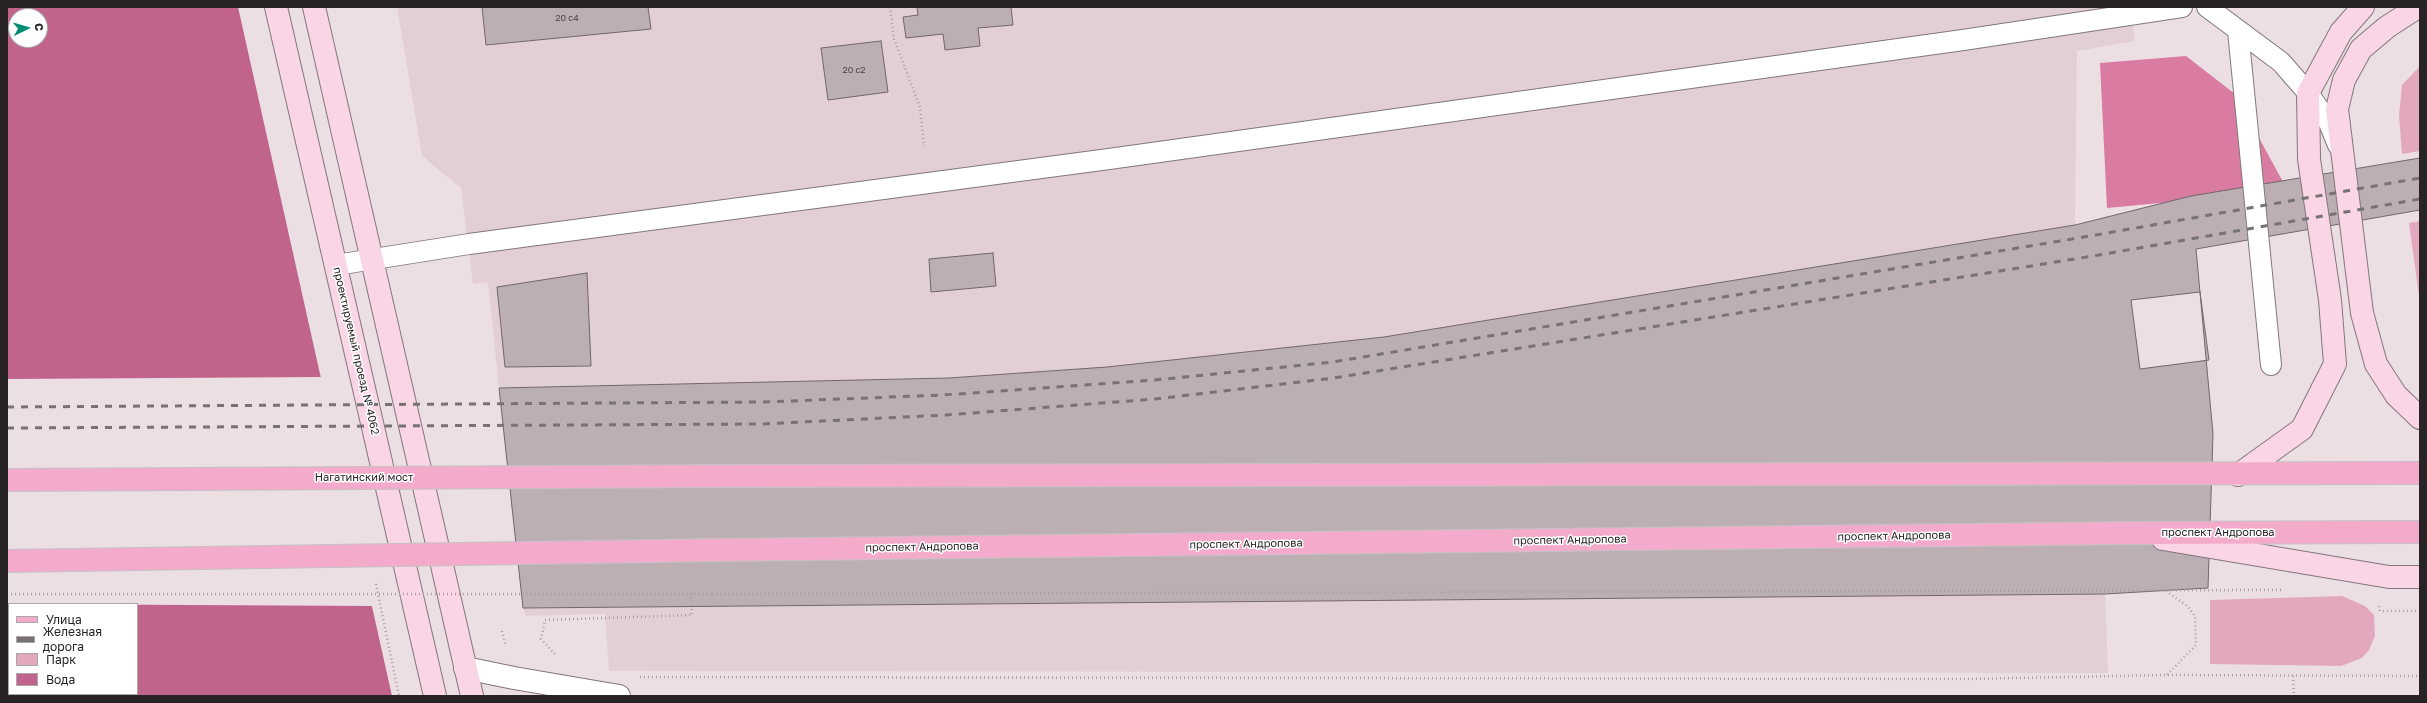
<!DOCTYPE html>
<html>
<head>
<meta charset="utf-8">
<style>
  body { margin:0 }
  #map { position:relative; width:2427px; height:703px; overflow:hidden; background:#ecdfe4; font-family:"Golos Text",sans-serif }
  canvas { display:block }
  .frame { position:absolute; inset:0; border:8px solid #282425; pointer-events:none }
  .legend { position:absolute; left:8px; top:603px; width:130px; height:92px; box-sizing:border-box; background:#fff; border:1px solid #a9a7a8; margin:0; padding:5px 7px; list-style:none; font-size:12px; color:#282425 }
  .legend li { display:flex; align-items:center; gap:8px; height:20px }
  .legend b { width:20px; border:1px solid #a9a7a8 }
  .north { position:absolute; left:8px; top:8px; width:40px; height:40px; box-sizing:border-box; background:#fff; border:1px solid #a9a7a8; border-radius:50%; rotate:85deg; font-size:11px; font-weight:700; line-height:16px; text-align:center; color:#282425 }
  .north::after { content:''; display:block; margin:auto; width:14px; height:18px; background:#008b73; clip-path:polygon(50% 0,100% 100%,50% 72%,0 100%) }
</style>
</head>
<body>
<div id="map">
<canvas width="2427" height="703"></canvas>
<div class="frame"></div>
<ul class="legend">
<li><b style="height:5px;background:#f4abcb"></b>Улица</li>
<li><b style="height:5px;background:#797274"></b>Железная дорога</li>
<li><b style="height:11px;background:#e3a8be"></b>Парк</li>
<li><b style="height:11px;background:#c0648b"></b>Вода</li>
</ul>
<div class="north">С</div>
</div>
<script>
const ctx = document.querySelector('canvas').getContext('2d');
ctx.lineJoin = 'round';
function fillPath(path, color) {
  ctx.fillStyle = color;
  ctx.fill(path, 'evenodd');
}
function toPath(rows) {
  const path = new Path2D();
  for (const r of rows) {
    path.moveTo(r[0], r[1]);
    for (let i = 2; i < r.length; i += 2) path.lineTo(r[i], r[i + 1]);
  }
  return path;
}
function strokePath(path, color, width, dash) {
  ctx.strokeStyle = color;
  ctx.lineWidth = width;
  ctx.lineCap = dash ? 'butt' : 'round';
  ctx.setLineDash(dash || []);
  ctx.stroke(path);
}
function label(font, color, halo, rows, align = 'center') {
  ctx.font = font + ' "Golos Text",sans-serif';
  ctx.lineWidth = 3;
  ctx.setLineDash([]);
  ctx.textBaseline = 'middle';
  ctx.strokeStyle = halo;
  ctx.fillStyle = color;
  for (const [text, x, y, turn = 0] of rows) {
    ctx.save();
    ctx.translate(x, y);
    ctx.rotate((+turn || 0) * Math.PI / 180);
    ctx.textAlign = isNaN(turn) ? turn : align;
    if (halo) ctx.strokeText(text, 0, 0);
    ctx.fillText(text, 0, 0);
    ctx.restore();
  }
}
fillPath(toPath([
  [397,7,2131,7,2135,41,2077,51,2075,225,1384,337,1107,367,949,378,499,388,488,282,473,284,461,188,422,156],
  [2105,594,2108,673,609,671,605,614,526,616,523,608]
]), '#e2cfd6');
fillPath(toPath([
  [2420,66,2420,151,2402,154,2399,115,2402,85],
  [2420,221,2420,303,2409,223],
  [2342,596,2365,606,2374,615,2375,636,2369,650,2362,658,2341,666,2210,664,2210,600]
]), '#e3a8be');
fillPath(toPath([
  [2186,56,2235,94,2288,191,2107,208,2100,63]
]), '#da7ba2');
fillPath(toPath([
  [7,7,238,7,392,696,7,696],
  [16,16,40,16,40,40,16,40],
  [9,604,137,604,137,694,9,694]
]), '#c0648b');
fillPath(toPath([
  [324,377,374,606,9,604,7,606,7,379]
]), '#ecdfe4');
strokePath(toPath([
  [7,612,9,620],
  [29,694,29,696]
]), '#580031', 1, [5, 4]);
const building = toPath([
  [482,7,648,7,651,29,486,45,482,7],
  [917,7,1011,7,1013,25,978,28,980,46,945,50,943,34,906,38,903,17,918,15,917,7],
  [881,41,888,92,828,100,821,48,881,41],
  [2420,158,2420,210,2196,249,2213,434,2208,588,2105,594,523,608,499,388,949,378,1107,367,1384,337,2075,225,2191,196,2420,158],
  [993,253,996,286,931,292,929,259,993,253],
  [587,273,591,366,505,367,497,287,587,273],
  [2200,292,2209,360,2140,369,2131,300,2200,292]
]);
fillPath(building, '#bbafb3');
strokePath(building, '#71666a', 1);
const lane = toPath([
  [2207,7,2281,62,2308,93,2329,123,2338,145],
  [2238,31,2271,365],
  [336,265,469,244,1109,159,1963,40,2182,7]
]);
const street = toPath([
  [465,668,514,678,619,696]
]);
const secondary = toPath([
  [276,7,435,696],
  [314,7,472,696],
  [2418,7,2387,27,2361,49,2344,80,2337,109,2362,313,2376,364,2396,395,2420,418],
  [2238,475,2302,429,2335,364,2330,300,2309,159,2308,93,2341,32,2363,7],
  [2163,539,2389,577,2420,577]
]);
const primary = toPath([
  [722,476,2420,473],
  [719,550,2130,533,2420,532]
]);
strokePath(lane, '#82777b', 22);
strokePath(street, '#82777b', 24);
strokePath(secondary, '#82777b', 24);
strokePath(primary, '#c3c2c2', 24);
strokePath(toPath([
  [890,7,894,39,920,107,924,146],
  [376,584,399,696],
  [2166,591,2187,606,2195,616,2196,645,2167,675],
  [712,594,2282,590],
  [2379,606,2380,611,2420,611],
  [502,631,506,646],
  [555,654,541,639,545,620,692,615,691,594],
  [2293,676,2294,696],
  [640,677,1966,679,2167,675,2420,676]
]), '#a99fa3', 2.5, [1, 3]);
strokePath(lane, '#fff', 20);
strokePath(street, '#fff', 22);
strokePath(secondary, '#fad5e5', 22);
strokePath(primary, '#f4abcb', 22);
strokePath(toPath([
  [7,407,764,402,943,395,1155,380,1333,362,2090,236,2420,178],
  [7,428,761,424,946,415,1155,399,1334,378,2093,256,2420,199]
]), '#797274', 3, [7, 7]);
const primaryBridge = toPath([
  [7,480,722,476],
  [7,561,719,550]
]);
strokePath(primaryBridge, '#c3c2c2', 24, []);
strokePath(toPath([
  [7,594,712,594]
]), '#a99fa3', 2.5, [1, 3]);
strokePath(primaryBridge, '#f4abcb', 22);
label('9px', '#4d4748', null, [
  ["20 с4",567,18],
  ["20 с2",854,70]
]);
label('11px', '#282425', '#fff', [
  ["проектируемый проезд № 4062",356,351,77],
  ["Нагатинский мост",364,478],
  ["проспект Андропова",2218,533],
  ["проспект Андропова",1894,536,-1],
  ["проспект Андропова",1570,540,-1],
  ["проспект Андропова",1246,544,-1],
  ["проспект Андропова",922,547,-1]
]);
</script>
</body>
</html>
